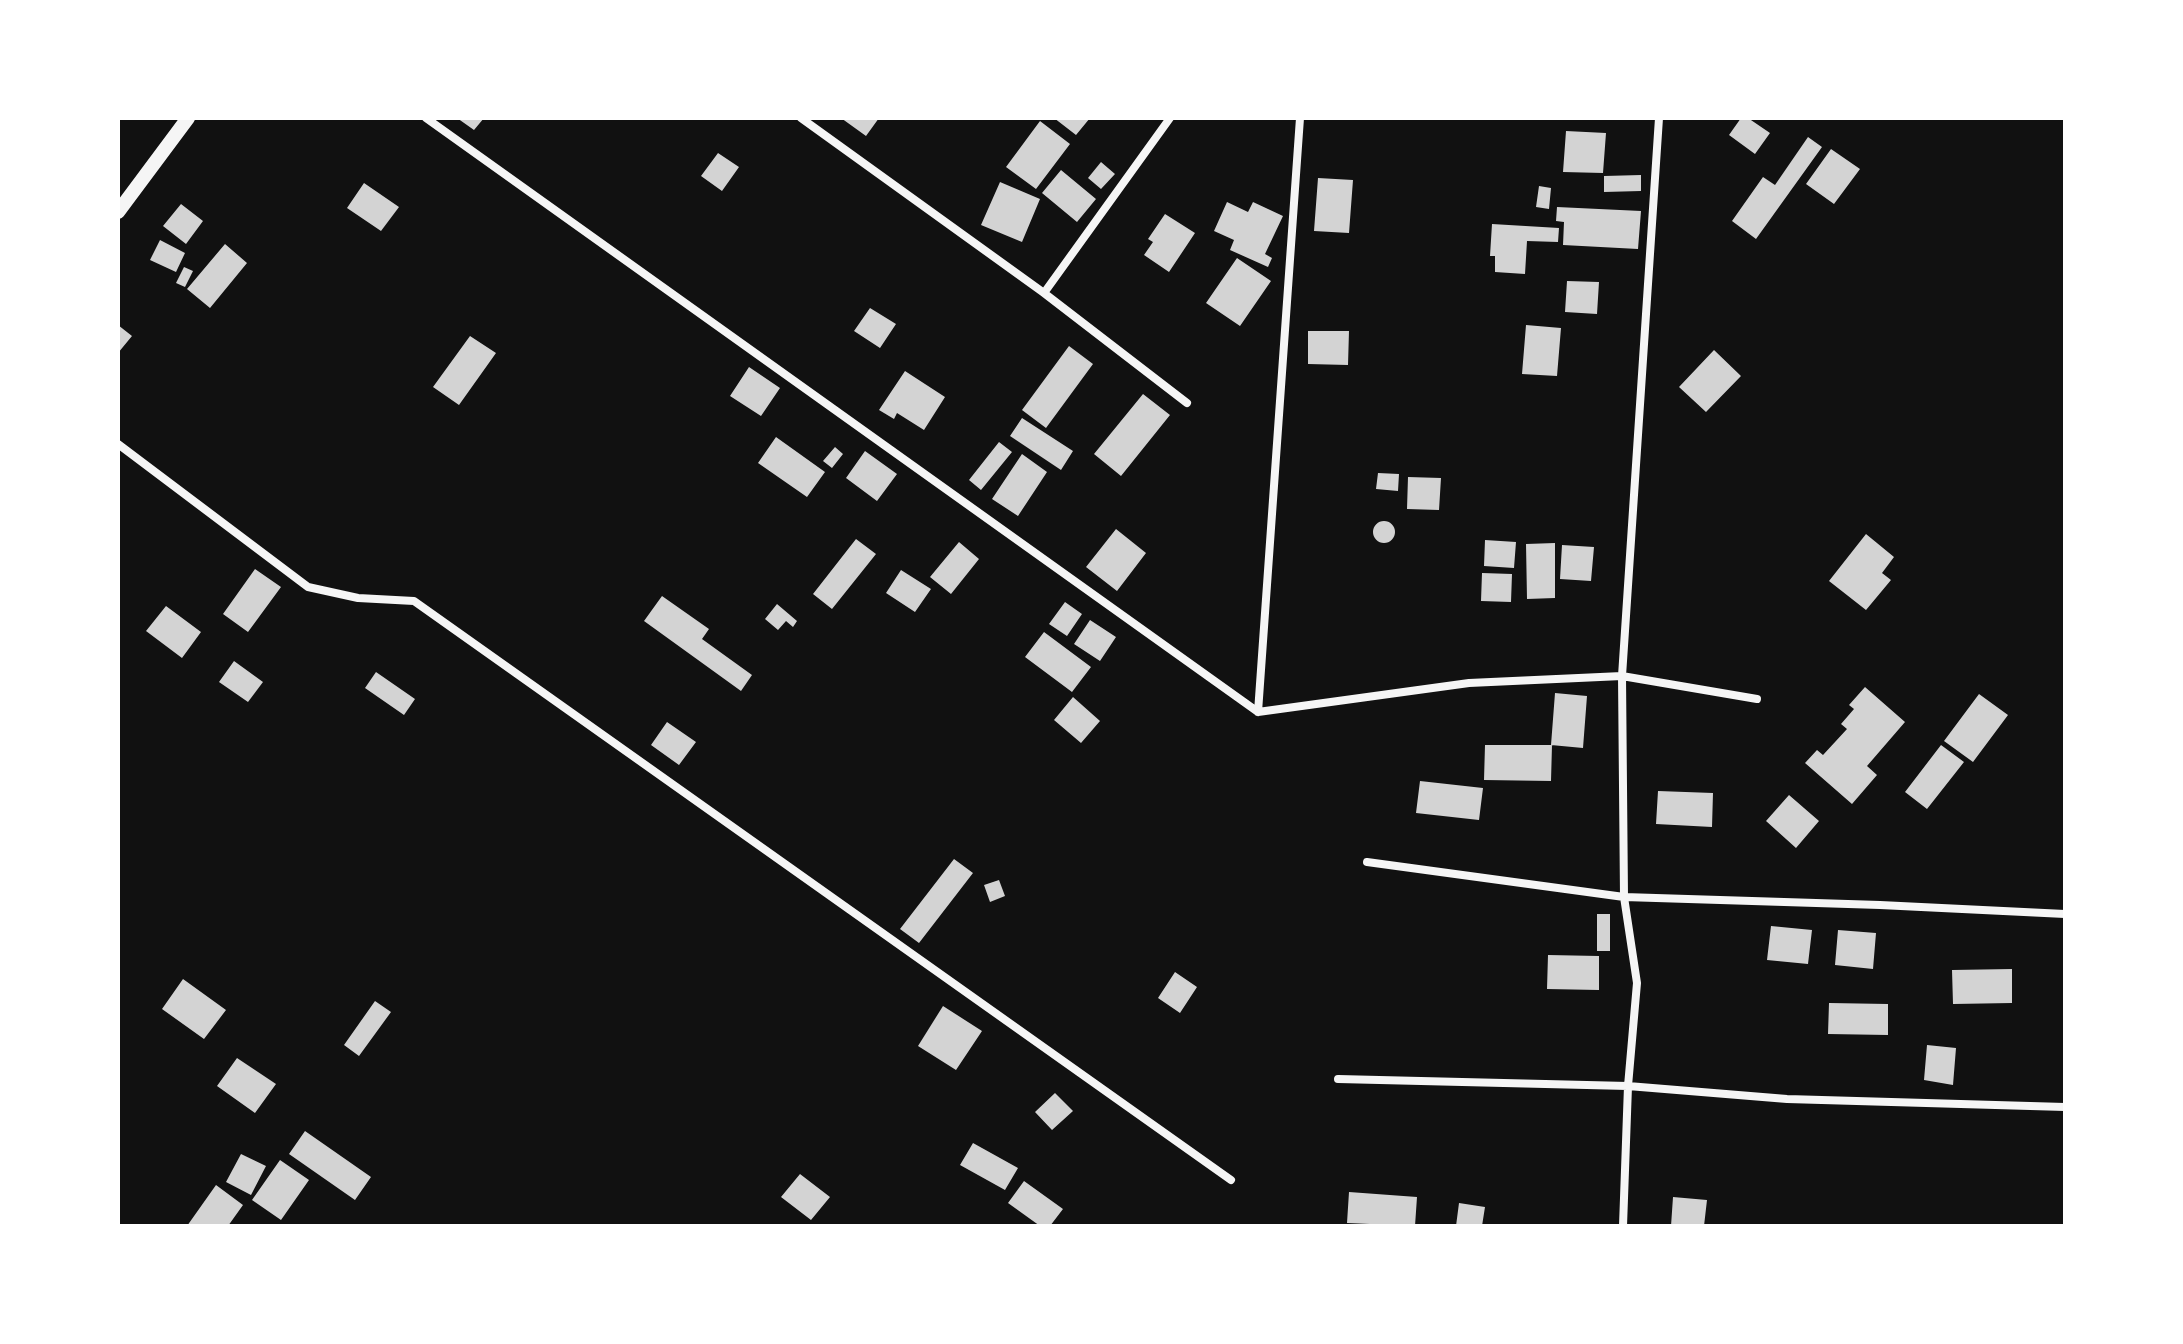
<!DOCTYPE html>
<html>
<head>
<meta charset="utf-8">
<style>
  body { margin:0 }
  #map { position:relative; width:2183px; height:1344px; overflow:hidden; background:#111; font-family:Quicksand,sans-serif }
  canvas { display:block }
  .frame { position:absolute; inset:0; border:120px solid #fff; pointer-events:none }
</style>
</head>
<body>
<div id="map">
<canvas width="2183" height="1344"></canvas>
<div class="frame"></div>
</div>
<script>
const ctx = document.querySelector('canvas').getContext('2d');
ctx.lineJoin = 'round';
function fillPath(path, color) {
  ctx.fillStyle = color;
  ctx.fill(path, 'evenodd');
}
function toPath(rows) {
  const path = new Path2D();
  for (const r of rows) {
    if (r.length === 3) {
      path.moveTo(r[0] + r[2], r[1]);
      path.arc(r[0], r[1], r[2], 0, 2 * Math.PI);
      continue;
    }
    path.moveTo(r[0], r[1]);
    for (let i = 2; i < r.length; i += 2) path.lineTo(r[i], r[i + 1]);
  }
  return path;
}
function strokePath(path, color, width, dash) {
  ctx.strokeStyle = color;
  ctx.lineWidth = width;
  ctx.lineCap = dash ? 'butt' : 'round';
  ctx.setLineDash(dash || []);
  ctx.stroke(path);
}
fillPath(toPath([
  [457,118,484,118,474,130],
  [841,118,879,118,866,136],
  [1054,118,1090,118,1076,135],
  [1741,118,1748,118,1770,133,1755,154,1729,135],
  [1040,121,1070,144,1036,189,1006,167],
  [1566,131,1606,133,1603,173,1563,172],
  [1808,137,1822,147,1756,239,1732,221,1763,177,1775,185],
  [1831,149,1860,169,1834,204,1806,184],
  [718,153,739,167,722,191,701,176],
  [1101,162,1115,174,1101,189,1088,178],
  [1061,170,1096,199,1077,222,1042,193],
  [1641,175,1641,191,1604,192,1604,176],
  [1318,178,1353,180,1349,233,1314,231],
  [1000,182,1040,199,1022,242,981,225],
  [364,183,399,207,381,231,347,208],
  [1539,186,1551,188,1549,209,1536,207],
  [1227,202,1248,212,1253,202,1283,216,1265,254,1272,258,1268,267,1230,250,1234,240,1214,231],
  [181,204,203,221,186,244,163,226],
  [1557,207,1641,211,1638,249,1563,245,1564,222,1556,221],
  [1165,214,1195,233,1169,272,1144,255,1153,242,1148,239],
  [1492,224,1559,228,1558,242,1527,241,1525,274,1495,272,1495,256,1490,256],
  [160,240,185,253,176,272,150,260],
  [225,244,247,263,210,308,187,289],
  [1237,258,1271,281,1240,326,1206,303],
  [184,267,193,271,185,287,176,283],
  [1567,281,1599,282,1597,314,1565,312],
  [870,308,896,324,880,348,854,331],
  [118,325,132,336,118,353],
  [1526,325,1561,328,1557,376,1522,374],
  [1308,331,1349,331,1348,365,1308,364],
  [470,336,496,353,459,405,433,387],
  [1069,346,1093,364,1046,428,1022,410],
  [1714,350,1741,376,1706,412,1679,387],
  [749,367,780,388,761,416,730,396],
  [905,371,945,397,924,430,897,413,894,419,879,410],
  [1143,394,1170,415,1121,476,1094,454],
  [1022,418,1073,451,1061,470,1010,436],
  [776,437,825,472,807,497,758,463],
  [999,442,1012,452,981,490,969,480],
  [835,447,843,454,832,468,823,461],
  [865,451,897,474,877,501,846,478],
  [1022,454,1047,472,1018,516,992,499],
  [1378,473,1399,474,1398,491,1376,489],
  [1408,477,1441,478,1439,510,1407,509],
  [1384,532,11],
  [1116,529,1146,553,1117,591,1086,567],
  [1866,534,1894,557,1882,573,1891,580,1866,610,1829,581],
  [856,539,876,554,832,609,813,594],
  [1485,540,1516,542,1514,568,1484,566],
  [959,542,979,559,951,594,930,577],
  [1555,543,1555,598,1527,599,1526,544],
  [1562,545,1594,547,1591,581,1560,579],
  [255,569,281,587,248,632,223,614],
  [901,570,931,589,915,612,886,593],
  [1482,573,1512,574,1511,602,1481,601],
  [662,596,709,629,702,639,752,675,741,691,644,621],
  [1065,602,1082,614,1067,636,1049,624],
  [777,604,797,621,793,627,786,621,778,630,765,619],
  [166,606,201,632,182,658,146,631],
  [1090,620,1116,637,1100,661,1074,644],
  [1044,632,1091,667,1072,692,1025,657],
  [234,661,263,682,248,702,219,682],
  [376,672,415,699,404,715,365,688],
  [1865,687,1905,722,1867,766,1877,775,1852,804,1805,763,1817,750,1823,755,1847,729,1841,724,1854,709,1849,705],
  [1555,693,1587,696,1583,748,1551,745],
  [1979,694,2008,715,1973,762,1944,741],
  [1073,697,1100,721,1081,743,1054,720],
  [667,722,696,742,679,765,651,745],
  [1485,745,1552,745,1551,781,1484,780],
  [1941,745,1964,762,1927,809,1905,792],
  [1420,781,1483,788,1479,820,1416,813],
  [1658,791,1713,793,1712,827,1656,824],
  [1789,795,1819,821,1796,848,1766,821],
  [954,859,973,873,919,943,900,929],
  [999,880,1005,896,990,902,984,885],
  [1597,914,1610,914,1610,951,1597,951],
  [1771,926,1812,930,1808,964,1767,960],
  [1838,930,1876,933,1873,969,1835,965],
  [1548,955,1599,956,1599,990,1547,989],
  [2012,969,2012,1003,1953,1004,1952,970],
  [1175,972,1197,987,1180,1013,1158,998],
  [183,979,226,1010,204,1039,162,1009],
  [375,1001,391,1012,359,1056,344,1045],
  [1829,1003,1888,1004,1888,1035,1828,1034],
  [943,1006,982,1031,956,1070,918,1046],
  [1927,1045,1956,1048,1953,1085,1924,1080],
  [237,1058,276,1084,255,1113,217,1086],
  [1055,1093,1073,1111,1052,1130,1035,1112],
  [305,1131,371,1177,355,1200,289,1154],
  [973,1143,1018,1168,1005,1190,960,1165],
  [241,1154,266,1166,251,1195,226,1182],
  [280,1160,309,1180,281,1220,252,1200],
  [800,1174,830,1197,811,1220,781,1197],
  [1024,1181,1063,1209,1050,1226,1040,1226,1008,1203],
  [216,1185,243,1205,228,1226,187,1226],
  [1349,1192,1417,1197,1415,1226,1347,1223],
  [1673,1197,1707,1200,1704,1226,1671,1226],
  [1459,1203,1485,1207,1482,1226,1456,1226]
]), '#d3d3d3');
strokePath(toPath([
  [426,118,1258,712],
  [801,118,1044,293,1187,403],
  [1300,118,1258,712,1469,683,1622,676,1659,118],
  [1044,293,1170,118],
  [118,444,308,587,358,598,414,601,1231,1180],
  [1757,699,1622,676,1624,897,1880,905,2065,914],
  [1367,862,1624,897,1637,983,1628,1086,1623,1226],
  [1338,1079,1628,1086,1787,1099,2065,1107]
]), '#f5f5f5', 8);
strokePath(toPath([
  [118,212,188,118]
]), '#f5f5f5', 14);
</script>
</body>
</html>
